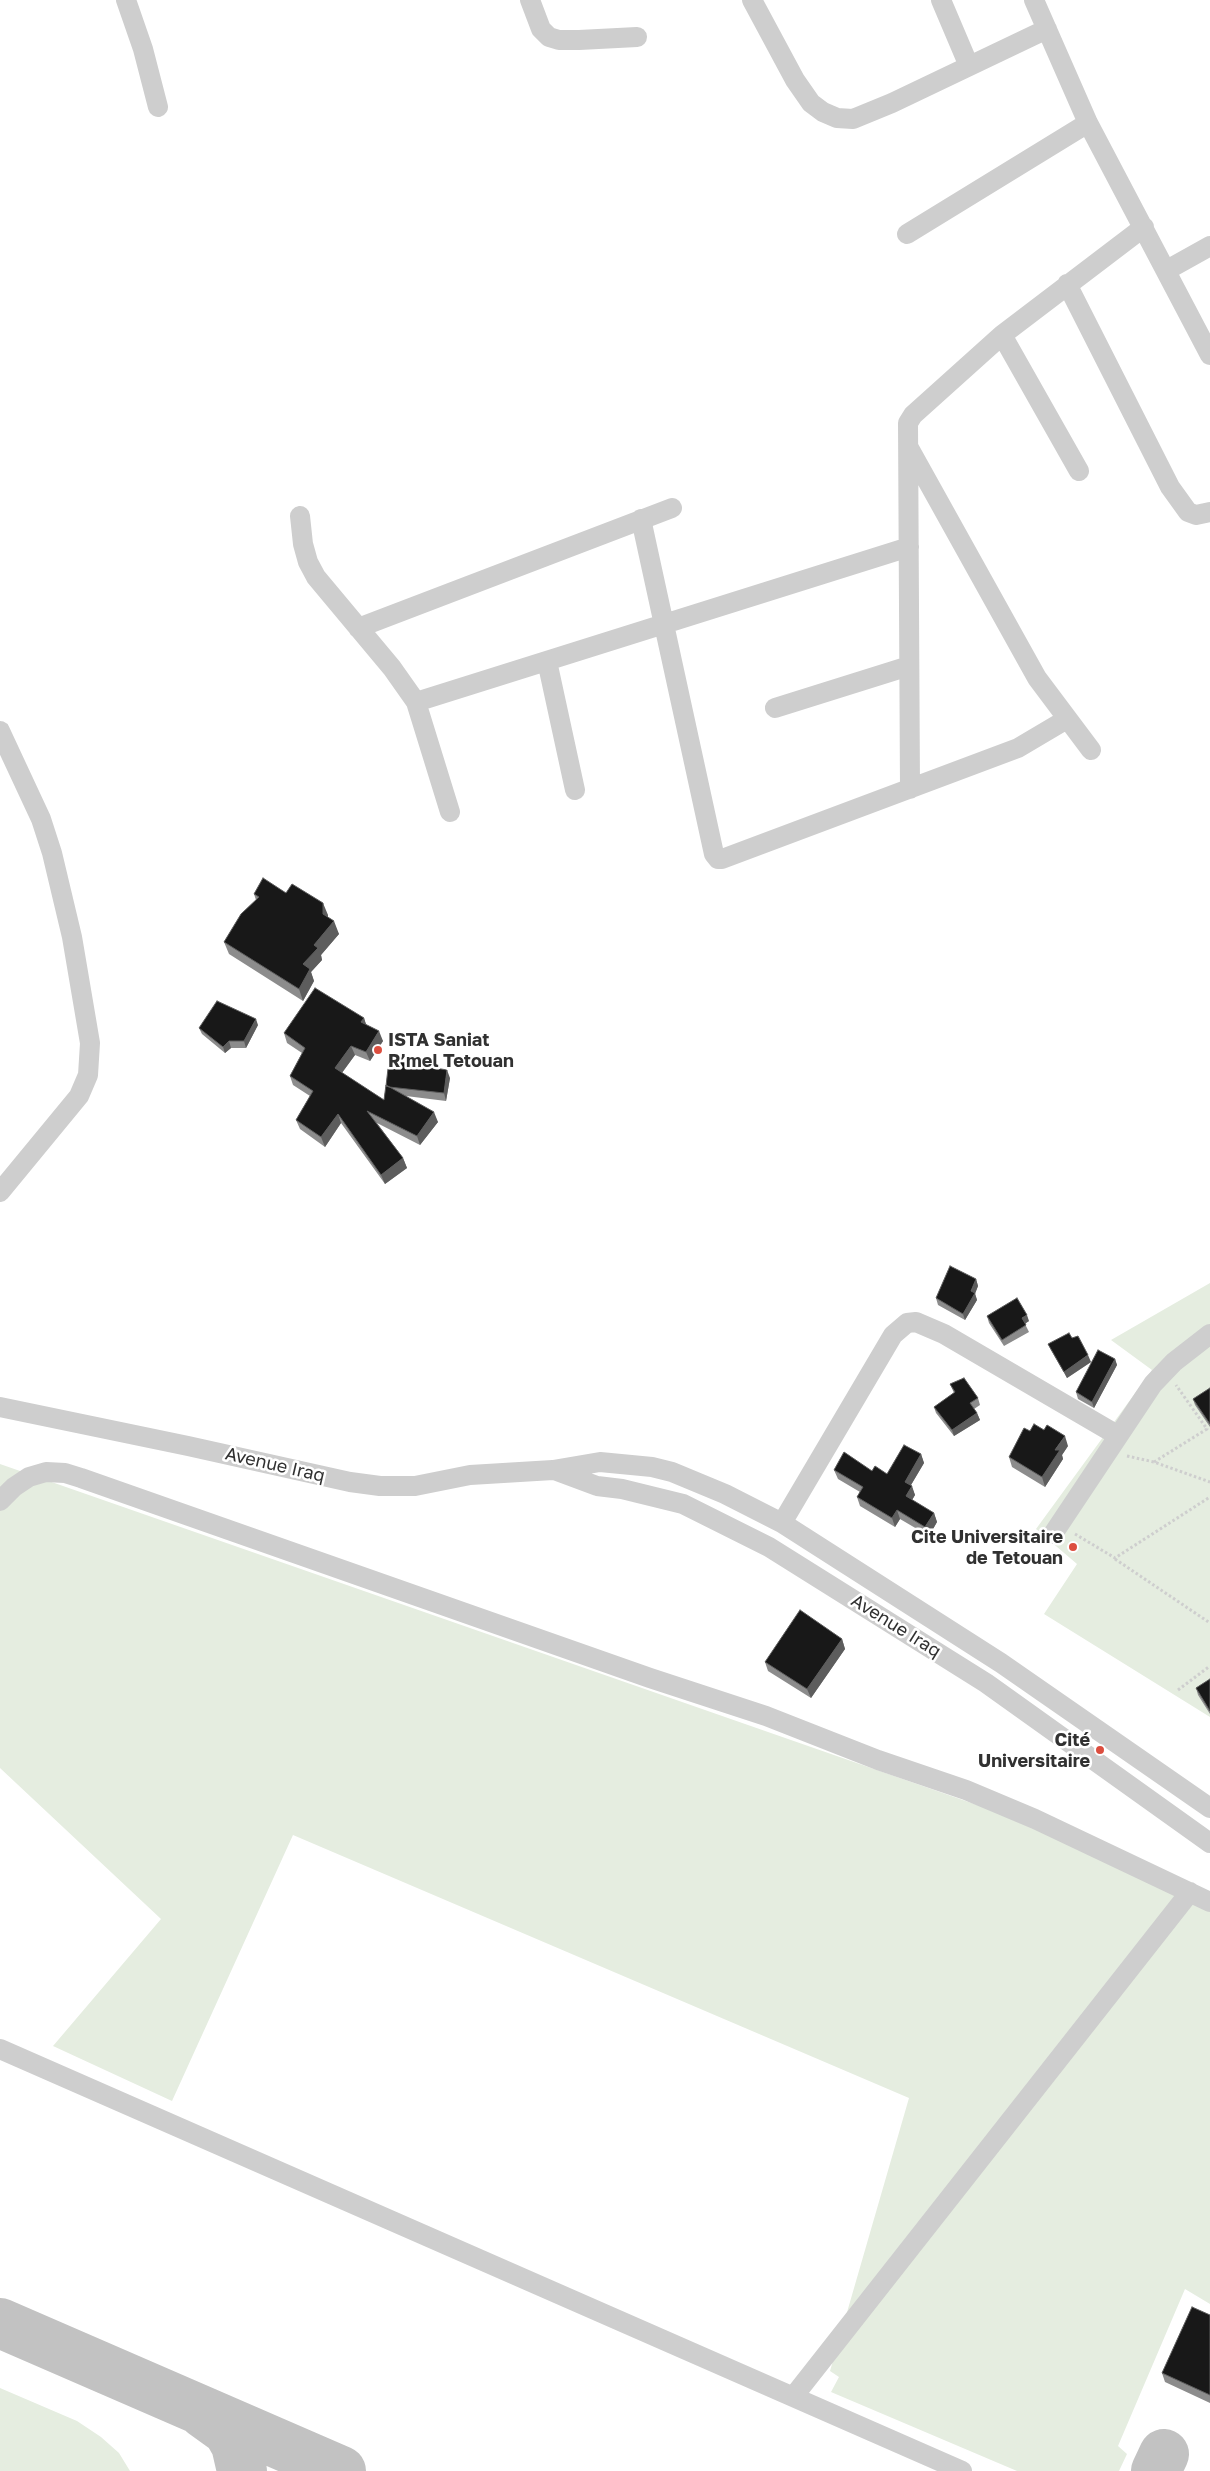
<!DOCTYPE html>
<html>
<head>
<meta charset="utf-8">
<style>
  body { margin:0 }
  canvas { display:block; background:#fff }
</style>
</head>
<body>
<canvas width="1210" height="2471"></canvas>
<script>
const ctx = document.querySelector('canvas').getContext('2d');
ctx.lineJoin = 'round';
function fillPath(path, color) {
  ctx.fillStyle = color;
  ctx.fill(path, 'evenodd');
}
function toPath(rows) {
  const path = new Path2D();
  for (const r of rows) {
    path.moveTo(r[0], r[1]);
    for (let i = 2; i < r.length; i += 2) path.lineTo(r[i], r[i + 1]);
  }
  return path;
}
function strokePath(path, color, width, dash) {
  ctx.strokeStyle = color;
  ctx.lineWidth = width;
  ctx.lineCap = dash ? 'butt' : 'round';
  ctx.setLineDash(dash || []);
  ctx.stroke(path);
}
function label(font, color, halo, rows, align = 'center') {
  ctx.font = font + ' "Golos Text",sans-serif';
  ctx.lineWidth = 5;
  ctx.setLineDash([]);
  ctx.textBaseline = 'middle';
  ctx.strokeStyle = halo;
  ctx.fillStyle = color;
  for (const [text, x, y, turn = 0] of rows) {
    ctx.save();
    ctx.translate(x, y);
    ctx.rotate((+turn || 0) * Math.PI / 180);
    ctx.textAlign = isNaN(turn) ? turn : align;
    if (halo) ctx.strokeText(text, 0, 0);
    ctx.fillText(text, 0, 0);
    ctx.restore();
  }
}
fillPath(toPath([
  [1210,1283,1210,1717,1044,1614,1077,1564,1036,1529,1152,1370,1111,1340],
  [0,1464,1003,1814,1210,1912,1210,2304,1185,2289,1118,2446,1127,2454,1119,2471,1017,2471,831,2392,839,2377,830,2371,909,2098,293,1835,172,2101,53,2046,161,1919,0,1768],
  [0,2388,77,2421,101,2437,119,2453,130,2471,0,2471]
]), '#e5ede0');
strokePath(toPath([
  [0,2323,341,2471],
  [203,2413,228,2431,236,2445,242,2471],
  [1156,2471,1164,2454]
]), '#c2c2c2', 50);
strokePath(toPath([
  [1127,1456,1154,1462,1210,1482],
  [1154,1462,1207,1429,1176,1385],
  [1075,1534,1115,1558,1210,1497],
  [1115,1559,1210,1623],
  [1178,1690,1210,1666]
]), '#cecece', 3, [2.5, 2.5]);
strokePath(toPath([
  [126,0,143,49,158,107],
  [530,0,541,29,549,37,559,40,579,40,637,37],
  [752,0,795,80,811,103,823,112,837,118,853,119,892,103,1047,29],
  [941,0,969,66],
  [1034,0,1088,123,1210,355],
  [907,234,1088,123],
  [1167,270,1210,246],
  [1067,284,1170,487,1188,512,1196,515,1210,512],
  [1002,335,1079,471],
  [909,448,1037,678,1091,750],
  [300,516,303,544,308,562,316,577,392,668,416,702,450,812],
  [641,519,714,854,718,859,722,859,1018,748,1067,719],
  [358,628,672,508],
  [547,661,575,790],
  [416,702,909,547],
  [775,708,909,666],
  [0,731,41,819,52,853,72,937,90,1043,88,1075,79,1096,0,1192],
  [910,789,908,423,913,415,1002,335,1144,227],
  [0,1407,188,1446,350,1482,380,1486,415,1486,470,1475,553,1470,600,1462,652,1467,672,1472,725,1494,782,1523,1001,1663,1210,1808],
  [554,1470,597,1486,622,1489,683,1504,769,1547,986,1683,1210,1843],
  [0,1501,14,1487,29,1477,46,1472,65,1473,81,1478,650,1678,766,1716,878,1760,966,1790,1035,1819,1210,1902],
  [782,1523,893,1335,907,1323,916,1322,944,1334,1117,1435],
  [1053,1534,1153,1384,1174,1362,1210,1334],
  [0,2049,962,2471],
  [793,2397,1190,1892]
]), '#cecece', 20);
fillPath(toPath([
  [286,893,328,915,328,917,339,934,321,955,322,960,311,972,314,981,303,1001,229,954,224,942,256,900,254,894],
  [364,1018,366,1025,383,1041,370,1061,355,1055,342,1073,384,1100,386,1085,450,1078,446,1101,406,1096,438,1122,420,1145,377,1123,403,1158,407,1168,385,1184,341,1123,325,1147,300,1129,296,1120,310,1096,293,1085,290,1076,302,1053,287,1043,284,1033],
  [258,1025,246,1048,231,1048,225,1053,202,1034,199,1028],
  [976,1279,978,1286,975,1293,977,1300,965,1320,938,1305,936,1298],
  [987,1316,1029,1321,1025,1324,1029,1332,1004,1346,989,1323],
  [1048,1344,1091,1362,1067,1378,1051,1350],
  [1115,1359,1117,1365,1094,1408,1078,1399,1076,1392],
  [950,1384,978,1398,980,1405,974,1409,977,1413,980,1420,954,1436,936,1413,934,1407,954,1393],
  [1210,1388,1210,1427,1195,1405,1193,1399],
  [1068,1446,1062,1455,1063,1459,1045,1487,1012,1467,1009,1457],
  [921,1454,924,1463,911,1485,915,1495,912,1500,934,1513,937,1522,929,1536,900,1519,895,1527,860,1506,857,1497,860,1492,838,1479,834,1470,887,1474],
  [842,1639,845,1649,811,1698,768,1671,765,1662],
  [1210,1679,1210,1714,1198,1695,1196,1688],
  [1210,2315,1210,2403,1165,2382,1162,2373]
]), '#8c8c8c');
fillPath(toPath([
  [323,903,328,915,327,926,323,914],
  [334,921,339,934,321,955,322,960,311,972,314,981,303,1001,299,989,303,964,314,945],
  [364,1018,367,1027,361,1022],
  [256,1019,258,1025,246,1048,244,1041],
  [379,1031,383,1041,370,1061,366,1052],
  [229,1041,231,1048,225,1053,223,1047],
  [351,1046,355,1055,338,1078,335,1068],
  [447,1070,450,1078,446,1101,444,1093],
  [434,1112,438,1122,420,1145,417,1136],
  [338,1114,341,1123,325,1147,321,1137],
  [403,1158,407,1168,385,1184,381,1175],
  [976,1279,978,1286,975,1294,977,1300,965,1320,963,1314],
  [1027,1315,1029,1321,1024,1324,1022,1318],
  [1088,1355,1091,1362,1067,1378,1064,1372],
  [1115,1359,1117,1365,1094,1408,1092,1402],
  [977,1413,980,1420,954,1436,952,1430],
  [1065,1436,1068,1446,1062,1455,1063,1459,1045,1487,1042,1477,1055,1450],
  [921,1454,924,1463,908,1490,905,1482],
  [912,1486,915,1495,909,1505,906,1496],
  [897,1510,900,1519,895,1527,892,1518],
  [934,1513,937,1522,929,1536,925,1527],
  [842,1639,845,1649,811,1698,807,1689]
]), '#5d5d5d');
const building = toPath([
  [263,878,286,893,292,884,323,903,323,914,334,921,314,945,318,948,303,964,310,969,299,989,224,942,241,914,259,897,254,894,263,878],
  [315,988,364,1018,361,1022,379,1031,366,1052,351,1046,335,1068,384,1100,386,1085,434,1112,417,1136,367,1111,403,1158,381,1175,338,1114,321,1137,296,1120,313,1091,290,1076,305,1048,284,1033,315,988],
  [217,1001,256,1019,244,1041,229,1041,223,1047,199,1028,217,1001],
  [389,1060,447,1070,444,1093,389,1087,386,1086,389,1060],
  [950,1266,976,1279,971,1291,975,1293,963,1314,936,1298,950,1266],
  [1017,1298,1027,1315,1022,1318,1026,1325,1002,1340,987,1316,1017,1298],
  [1069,1333,1072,1338,1078,1336,1088,1355,1064,1372,1048,1344,1069,1333],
  [1098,1350,1115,1359,1092,1402,1076,1392,1098,1350],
  [964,1378,978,1398,970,1403,977,1413,952,1430,934,1407,955,1392,950,1384,964,1378],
  [1210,1388,1210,1424,1193,1399,1210,1388],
  [1034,1424,1044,1430,1047,1425,1065,1436,1055,1450,1060,1450,1042,1477,1009,1457,1024,1428,1030,1431,1034,1424],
  [904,1445,921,1454,905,1482,912,1486,906,1496,934,1513,925,1527,897,1510,892,1518,857,1497,863,1487,834,1470,844,1452,872,1471,875,1466,887,1474,904,1445],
  [800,1610,842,1639,807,1689,765,1662,800,1610],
  [1210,1679,1210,1711,1196,1688,1210,1679],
  [1192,2307,1210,2315,1210,2395,1162,2373,1192,2307]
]);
fillPath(building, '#181818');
strokePath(building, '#5d5d5d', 1);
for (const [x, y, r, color] of [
  [378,1050,5,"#dc4e3f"],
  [1073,1547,5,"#dc4e3f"],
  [1100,1750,5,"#dc4e3f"]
]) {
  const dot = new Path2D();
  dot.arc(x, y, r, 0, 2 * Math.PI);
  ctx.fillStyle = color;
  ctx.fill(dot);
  strokePath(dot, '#fff', 2);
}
label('bold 18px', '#313131', '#fff', [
  ["ISTA Saniat",388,1040,"left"],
  ["R’mel Tetouan",388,1061,"left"],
  ["Cite Universitaire",1063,1537],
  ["de Tetouan",1063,1558],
  ["Cité",1090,1740],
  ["Universitaire",1090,1761]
], 'right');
label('18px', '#313131', '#fff', [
  ["Avenue Iraq",275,1465,13],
  ["Avenue Iraq",896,1626,32]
]);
</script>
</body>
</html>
